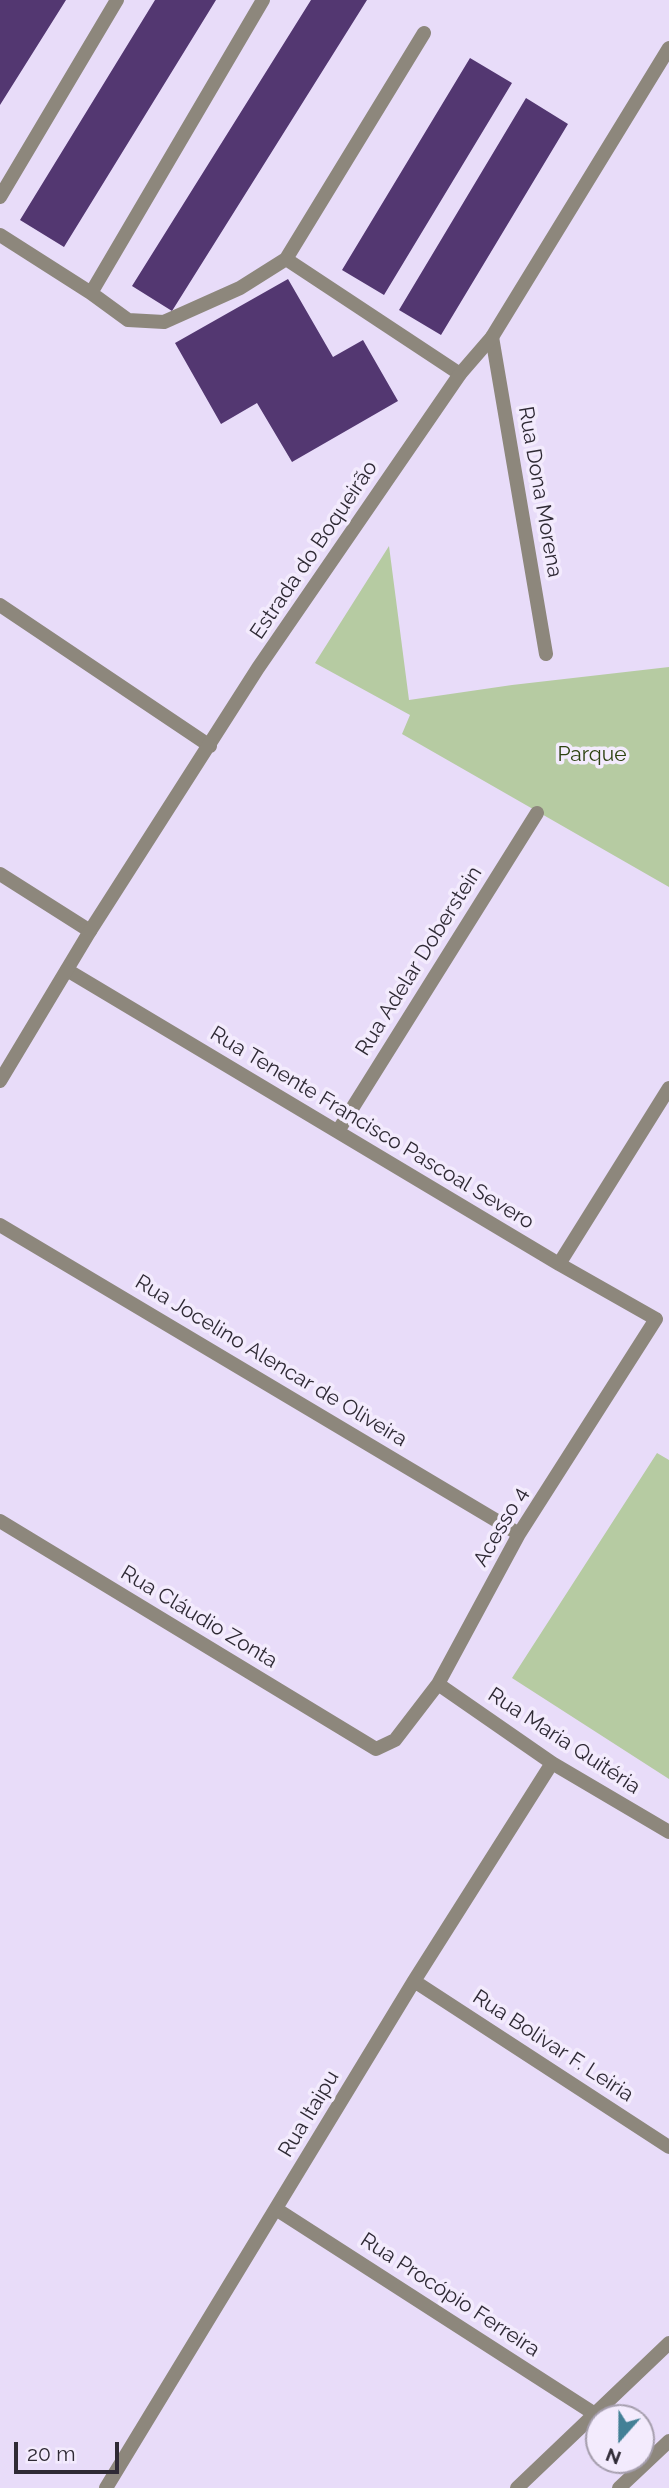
<!DOCTYPE html>
<html>
<head>
<meta charset="utf-8">
<style>
  body { margin:0 }
  #map { position:relative; width:669px; height:2488px; overflow:hidden; background:#e8dcf9; font-family:Raleway,sans-serif }
  canvas { display:block }
  .north { position:absolute; left:585px; top:2404px; width:70px; height:70px; box-sizing:border-box; background:#f3ebfd; border:2px solid #a59ead; border-radius:50%; rotate:201deg; font-size:19px; font-weight:700; line-height:28px; text-align:center; color:#2f2a35 }
  .north::after { content:''; display:block; margin:auto; width:24px; height:32px; background:#438096; clip-path:polygon(50% 0,100% 100%,50% 72%,0 100%) }
  .scale { position:absolute; left:14px; top:2442px; width:105px; height:32px; box-sizing:border-box; border:4px solid #2f2a35; border-top:0; padding-left:9px; font-size:21px; line-height:24px; white-space:nowrap; color:#2f2a35; -webkit-text-stroke:5px #f3ebfd; paint-order:stroke }
</style>
</head>
<body>
<div id="map">
<canvas width="669" height="2488"></canvas>
<div class="north">N</div>
<div class="scale">20 m</div>
</div>
<script>
const ctx = document.querySelector('canvas').getContext('2d');
ctx.lineJoin = 'round';
function fillPath(path, color) {
  ctx.fillStyle = color;
  ctx.fill(path, 'evenodd');
}
function toPath(rows) {
  const path = new Path2D();
  for (const r of rows) {
    path.moveTo(r[0], r[1]);
    for (let i = 2; i < r.length; i += 2) path.lineTo(r[i], r[i + 1]);
  }
  return path;
}
function strokePath(path, color, width, dash) {
  ctx.strokeStyle = color;
  ctx.lineWidth = width;
  ctx.lineCap = dash ? 'butt' : 'round';
  ctx.setLineDash(dash || []);
  ctx.stroke(path);
}
function label(font, color, halo, rows, align = 'center') {
  ctx.font = font + ' Raleway,sans-serif';
  ctx.lineWidth = 7;
  ctx.setLineDash([]);
  ctx.textBaseline = 'middle';
  ctx.strokeStyle = halo;
  ctx.fillStyle = color;
  for (const [text, x, y, turn = 0] of rows) {
    ctx.save();
    ctx.translate(x, y);
    ctx.rotate((+turn || 0) * Math.PI / 180);
    ctx.textAlign = isNaN(turn) ? turn : align;
    if (halo) ctx.strokeText(text, 0, 0);
    ctx.fillText(text, 0, 0);
    ctx.restore();
  }
}
fillPath(toPath([
  [389,546,409,700,512,685,669,667,669,887,402,734,410,715,315,663],
  [657,1453,669,1460,669,1779,512,1678]
]), '#b6cba2');
fillPath(toPath([
  [0,0,66,0,0,105],
  [155,0,216,0,64,247,20,220],
  [311,0,367,0,172,311,132,286],
  [470,58,512,83,384,295,342,270],
  [526,98,568,124,441,335,399,310],
  [288,279,333,357,363,340,398,401,292,462,257,403,221,424,175,343]
]), '#533771');
strokePath(toPath([
  [0,197,117,0],
  [0,235,91,293,128,320,164,322,240,288,286,259,424,33],
  [286,259,460,374],
  [91,293,263,0],
  [492,337,546,654],
  [0,605,210,746],
  [0,874,90,931],
  [338,1131,537,813],
  [0,1225,519,1534],
  [559,1264,669,1088],
  [0,1521,376,1749,395,1740,438,1684,519,1534,656,1319,559,1264,67,970],
  [438,1684,552,1763,669,1832],
  [414,1981,669,2147],
  [276,2209,601,2418],
  [106,2488,414,1981,552,1763]
]), '#8d877c', 14);
strokePath(toPath([
  [0,1081,90,931,258,668,460,374,492,337,669,48],
  [517,2488,669,2343],
  [619,2488,669,2441]
]), '#8d877c', 14);
label('21px', '#2f2a35', '#f3ebfd', [
  ["Rua Dona Morena",540,492,80],
  ["Estrada do Boqueirão",314,550,-56],
  ["Rua Adelar Doberstein",419,961,-58],
  ["Rua Tenente Francisco Pascoal Severo",372,1128,31],
  ["Rua Jocelino Alencar de Oliveira",271,1361,31],
  ["Acesso 4",501,1527,-60],
  ["Rua Cláudio Zonta",199,1617,31],
  ["Rua Maria Quitéria",564,1741,33],
  ["Rua Bolivar F. Leiria",553,2046,33],
  ["Rua Itaipu",309,2114,-59],
  ["Rua Procópio Ferreira",450,2295,33]
]);
label('21px', '#2d4211', '#f3ebfd', [
  ["Parque",592,755]
]);
</script>
</body>
</html>
